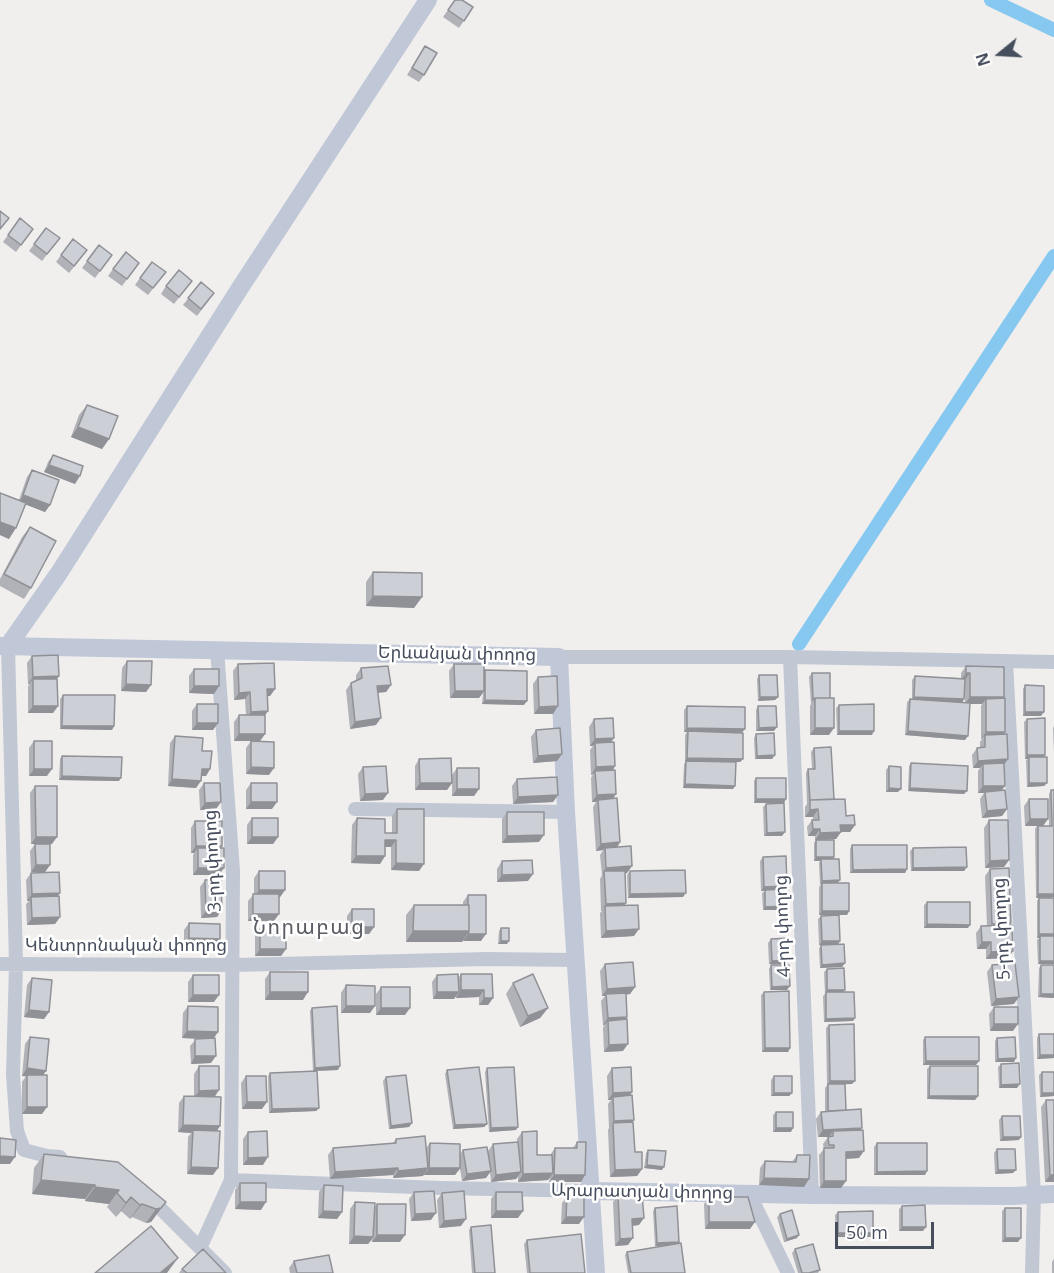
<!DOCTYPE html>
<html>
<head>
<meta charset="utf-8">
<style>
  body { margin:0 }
  #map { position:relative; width:1054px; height:1273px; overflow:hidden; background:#f1efee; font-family:"Open Sans",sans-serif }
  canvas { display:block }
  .north { position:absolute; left:970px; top:24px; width:60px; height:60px; -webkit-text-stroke:4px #fff; paint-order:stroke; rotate:252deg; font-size:16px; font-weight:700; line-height:24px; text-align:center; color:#464e5d }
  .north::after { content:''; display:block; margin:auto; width:21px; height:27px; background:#464e5d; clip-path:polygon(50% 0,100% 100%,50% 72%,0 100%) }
  .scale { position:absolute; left:835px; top:1222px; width:99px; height:27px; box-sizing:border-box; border:3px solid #464e5d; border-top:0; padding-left:8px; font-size:18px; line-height:21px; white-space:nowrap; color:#464e5d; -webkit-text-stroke:4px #fff; paint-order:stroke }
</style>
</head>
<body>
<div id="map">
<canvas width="1054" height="1273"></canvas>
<div class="north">N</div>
<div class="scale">50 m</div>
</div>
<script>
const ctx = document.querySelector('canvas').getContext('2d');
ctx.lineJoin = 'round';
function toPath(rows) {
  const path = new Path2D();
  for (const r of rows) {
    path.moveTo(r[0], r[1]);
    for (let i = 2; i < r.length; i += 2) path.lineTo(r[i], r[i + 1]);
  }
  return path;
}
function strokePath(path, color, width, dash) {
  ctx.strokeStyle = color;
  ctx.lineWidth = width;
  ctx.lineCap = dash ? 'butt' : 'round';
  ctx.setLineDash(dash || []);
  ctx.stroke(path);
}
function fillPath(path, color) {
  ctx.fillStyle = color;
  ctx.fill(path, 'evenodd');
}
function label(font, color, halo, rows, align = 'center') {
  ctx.font = font + ' "Open Sans","Noto Sans Armenian",sans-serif';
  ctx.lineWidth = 5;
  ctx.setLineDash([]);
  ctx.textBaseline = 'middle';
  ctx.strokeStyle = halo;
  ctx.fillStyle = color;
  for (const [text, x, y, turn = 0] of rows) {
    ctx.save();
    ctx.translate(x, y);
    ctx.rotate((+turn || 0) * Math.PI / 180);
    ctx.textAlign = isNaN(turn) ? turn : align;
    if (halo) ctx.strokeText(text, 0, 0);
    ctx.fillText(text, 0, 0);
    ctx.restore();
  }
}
strokePath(toPath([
  [991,0,1054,30],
  [799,644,1054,256]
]), '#86c8ef', 14);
strokePath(toPath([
  [8,646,16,964,13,1075,17,1131,24,1150,47,1156,60,1157],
  [559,657,790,657,1054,662],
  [790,657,812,1195],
  [1006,661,1034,1195,1032,1273],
  [355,809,566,812],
  [0,964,234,965,487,959,577,960],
  [231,1180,441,1188,590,1191],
  [749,1193,788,1273],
  [148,1196,225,1273],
  [200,1248,231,1180,233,871,217,649]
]), '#c1c8d4', 14);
strokePath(toPath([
  [0,646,559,657,566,812,596,1273],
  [8,646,59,573,240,288,428,0],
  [590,1191,812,1195,1012,1196,1054,1194]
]), '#c0c8d8', 18);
fillPath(toPath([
  [455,0,473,7,459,28,443,17],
  [425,46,424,75,419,82,407,75],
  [46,228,60,238,42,261,29,251],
  [33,229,16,252,3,242,8,235],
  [61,255,82,257,69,273,56,262],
  [112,255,95,278,82,268,87,261],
  [139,263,122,286,108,276,113,269],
  [166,272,148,295,135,285,140,278],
  [192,281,174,304,161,294,166,286],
  [201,282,209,300,197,316,183,305],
  [87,405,109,439,102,449,71,437,79,415],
  [53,455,75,484,44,472,48,462],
  [32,470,50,505,45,512,25,504,9,539,0,535,0,493,19,500,27,477],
  [30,527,31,588,24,599,0,586,0,579,22,537],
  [373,572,422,597,414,608,366,606,366,582],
  [32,656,59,676,57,679,58,706,53,713,28,713,28,687,29,684,28,684,27,663],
  [127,661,151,685,146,692,121,691,122,668],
  [238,664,275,689,270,696,267,696,268,711,265,715,265,734,260,741,269,775,246,774,246,748,251,741,234,741,234,722,239,715,246,715,245,699,234,700,233,671],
  [454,664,484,672,485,670,524,705,482,704,483,693,479,698,450,698,449,671],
  [966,666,1003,698,1005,732,1003,734,1008,759,1004,765,1001,790,1007,809,1002,816,982,818,980,799,984,793,978,793,978,771,980,768,973,768,972,755,977,748,980,748,980,742,982,739,981,739,981,706,982,704,970,704,965,740,905,735,907,702,910,699,912,699,912,680,915,676,961,678,961,673],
  [965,690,965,703,962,703],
  [361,668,391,685,386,692,378,693,376,725,350,729,346,690,351,683,356,681,356,675],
  [194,669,214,694,189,693,189,676],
  [812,673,830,698,829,735,810,735,810,706,811,704,809,677],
  [759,675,778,697,775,700,758,701,757,679],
  [538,677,553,714,534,714,533,684],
  [1025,685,1041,716,1023,716,1023,689],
  [63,695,114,726,112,730,60,729,60,699],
  [197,704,218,723,213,730,192,730,192,711],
  [839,705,872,735,837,735,836,708],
  [687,706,745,729,742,732,743,759,740,762,736,762,733,789,683,788,684,764,686,761,685,761,685,735,687,732,684,732,684,710],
  [758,706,774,731,756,731,756,710],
  [594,719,614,738,611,742,615,766,613,770,616,794,613,799,617,847,632,866,627,873,625,874,626,903,624,905,634,936,601,938,600,913,602,911,601,911,600,879,602,875,600,855,603,850,596,851,593,807,596,802,592,802,591,778,593,774,591,775,590,750,593,746,590,746,589,727],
  [1027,719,1044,757,1047,783,1044,786,1027,787,1026,760,1028,759,1025,759,1024,722],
  [1054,726,1054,752,1053,728],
  [536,730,562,754,557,761,533,763,531,737],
  [756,734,775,755,772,759,755,759,754,738],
  [175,736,202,751,210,769,206,776,201,776,196,788,168,786,170,743],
  [34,741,47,776,29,776,29,748],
  [814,748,834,799,846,816,855,825,850,832,841,832,836,839,826,840,834,857,833,859,838,883,849,911,847,915,819,915,819,887,821,884,820,884,819,863,820,861,814,861,814,843,816,840,815,840,815,836,808,836,807,827,812,820,813,820,813,817,805,817,805,807,807,804,806,773,808,769,812,769,811,752],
  [62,756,119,781,59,780,60,759],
  [419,759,452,775,457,768,479,789,474,796,452,796,452,783,447,790,415,790,415,766],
  [911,763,964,794,908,791,909,766],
  [889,766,898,792,886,792,886,770],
  [363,767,383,800,360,801,358,774],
  [756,778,784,803,782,836,764,836,763,807,766,804,782,803,754,803,754,781],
  [517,779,558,795,553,802,513,804,512,786],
  [204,783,221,802,216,809,200,810,199,790],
  [251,783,272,809,246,809,246,790],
  [35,786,52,844,31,844,30,793],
  [1051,790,1054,964,1038,964,1037,940,1039,938,1037,938,1037,901,1039,898,1036,898,1035,829,1037,826,1025,826,1024,806,1029,799,1044,826,1049,826,1049,794],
  [397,809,419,871,391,870,391,847,385,847,385,856,380,864,351,863,352,825,357,818,385,833,392,833,392,816],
  [507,812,539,842,502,843,502,819],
  [252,818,278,837,273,844,247,844,247,825],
  [989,820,1009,860,1004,867,985,868,984,828],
  [195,821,222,846,220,848,219,875,193,875,193,855,194,853,191,853,191,828],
  [35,844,50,865,45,872,31,872,30,851],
  [852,845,907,869,905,873,850,873,850,849],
  [913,848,967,867,964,871,911,871,910,851],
  [763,857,787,886,784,890,788,906,786,910,763,910,762,893,765,891,761,891,760,861],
  [502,861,528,881,497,882,497,869],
  [990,869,1011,923,1010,925,1013,951,1008,958,986,959,986,949,977,949,976,933,981,926,987,926,985,876],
  [259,871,285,890,280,897,279,897,274,921,248,921,248,901,254,894,254,878],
  [630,871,683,897,628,898,627,875],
  [31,873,57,896,60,917,55,924,27,925,26,904,29,901,27,901,26,880],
  [205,880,222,910,217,917,201,918,200,887],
  [468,895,481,941,463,940,462,942,406,942,406,915,414,905,463,905,463,902],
  [927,902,968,928,924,928,924,905],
  [352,909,374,927,369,934,347,934,347,916],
  [821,916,840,941,838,944,845,963,842,967,820,968,819,949,821,945,826,945,819,945,818,919],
  [189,923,215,946,184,945,184,930],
  [501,928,507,944,498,944,499,931],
  [260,929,286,949,281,956,255,956,255,936],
  [771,939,789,960,787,964,769,964,768,943],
  [605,964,635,987,630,994,626,995,627,1017,626,1019,623,1051,604,1052,603,1028,604,1025,603,1025,601,1001,605,996,602,996,600,971],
  [771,965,787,990,770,990,769,969],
  [992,965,1014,1004,991,1006,987,972],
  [1041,965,1054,998,1038,997,1039,968],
  [827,969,845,990,843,992,855,1018,853,1021,824,1022,823,996,825,994,824,972],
  [270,972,303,1000,265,1000,265,979],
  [461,974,492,974,493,998,488,1005,479,1005,479,997,456,998,456,996,454,999,433,999,432,982,437,975,459,977],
  [193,975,214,1002,188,1002,188,982],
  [32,978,49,1012,44,1019,24,1017,27,985],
  [513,983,548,1008,540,1018,520,1027,506,994],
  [346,985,370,1013,341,1013,341,993],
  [381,987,405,1015,376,1015,376,994],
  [764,992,790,1048,788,1052,762,1052,761,995],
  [188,1006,218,1032,214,1038,211,1063,191,1064,190,1046,196,1039,182,1038,183,1013],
  [994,1007,1013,1031,990,1031,989,1014],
  [312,1008,338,1070,313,1071,310,1011],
  [829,1025,852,1084,845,1084,846,1110,862,1128,861,1130,859,1158,846,1159,846,1181,841,1188,820,1188,819,1155,824,1149,823,1144,828,1137,818,1137,816,1119,821,1112,825,1112,825,1088,827,1085,826,1028],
  [1039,1034,1054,1034,1054,1058,1037,1059,1037,1038],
  [30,1037,43,1075,42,1114,22,1114,22,1082,26,1076,22,1076,25,1044],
  [925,1037,976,1065,923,1065,923,1040],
  [997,1038,1014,1062,995,1062,995,1041],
  [1001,1064,1017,1088,999,1088,998,1067],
  [199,1066,215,1096,220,1126,217,1131,213,1175,187,1174,188,1137,191,1133,178,1132,179,1103,184,1096,194,1096,194,1074],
  [930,1066,978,1096,975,1100,927,1099,927,1069],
  [487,1068,516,1130,489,1132,485,1072],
  [612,1068,632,1092,630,1096,634,1120,632,1122,635,1152,642,1169,637,1176,610,1177,608,1130,609,1128,608,1104,611,1100,608,1100,607,1076],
  [447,1070,487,1124,484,1127,453,1129,445,1074],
  [1042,1072,1054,1096,1040,1097,1039,1075],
  [270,1073,319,1108,316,1111,269,1113,268,1076],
  [246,1076,262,1109,242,1109,241,1083],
  [774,1076,792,1093,789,1096,771,1096,771,1080],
  [386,1077,412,1123,409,1127,389,1129,383,1081],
  [1046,1100,1054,1182,1045,1182,1041,1107],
  [776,1112,791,1132,773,1132,773,1115],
  [1002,1116,1019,1140,1000,1141,999,1120],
  [248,1132,263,1165,243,1165,243,1139],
  [522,1132,537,1155,550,1155,555,1148,573,1148,577,1142,585,1175,581,1182,549,1182,550,1178,548,1180,518,1182,518,1177,516,1179,491,1182,490,1172,486,1178,462,1181,460,1169,455,1175,424,1175,424,1173,423,1176,393,1178,393,1175,330,1179,328,1155,333,1148,393,1143,396,1139,426,1148,430,1143,460,1154,463,1150,488,1151,493,1144,517,1142,517,1139],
  [877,1143,925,1175,874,1175,874,1147],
  [997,1149,1013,1173,995,1174,994,1153],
  [648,1150,662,1170,644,1168,646,1153],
  [44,1154,166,1202,151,1222,146,1223,132,1217,130,1219,121,1211,116,1217,107,1207,109,1204,85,1201,85,1199,32,1194,34,1168],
  [797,1155,809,1179,804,1187,759,1185,760,1168,765,1161,792,1162],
  [240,1183,261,1210,235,1209,235,1190],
  [324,1185,342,1212,337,1219,318,1218,319,1192],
  [414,1192,431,1220,411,1221,409,1199],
  [496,1192,518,1218,491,1218,491,1199],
  [442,1193,461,1226,439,1228,437,1200],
  [618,1195,639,1225,633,1226,628,1245,615,1246,613,1202],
  [567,1196,579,1224,561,1224,562,1203],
  [709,1197,750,1229,705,1229,704,1204],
  [355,1202,375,1207,377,1204,400,1242,372,1242,372,1240,368,1244,349,1244,350,1209],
  [902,1206,923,1231,899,1231,899,1209],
  [655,1208,677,1244,685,1273,628,1273,625,1255,627,1252,665,1246,655,1246,653,1211],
  [1005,1208,1018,1242,1002,1242,1002,1211],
  [838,1212,873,1233,871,1237,836,1237,835,1215],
  [780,1214,797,1238,784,1242,777,1217],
  [471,1227,495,1273,472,1273,469,1230],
  [527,1240,585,1273,527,1273,524,1244],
  [795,1249,820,1270,818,1273,798,1273,792,1253],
  [1054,1259,1054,1273,1052,1273,1052,1262],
  [294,1261,333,1273,290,1273,289,1268],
  [182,1269,226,1273,179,1273]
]), '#b0b2b8');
fillPath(toPath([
  [78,427,109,439,102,449,71,437],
  [49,465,80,476,75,484,44,472],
  [23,495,50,505,45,512,19,502],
  [0,522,16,528,9,539,0,535],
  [373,596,422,597,414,608,366,606],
  [966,673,970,673,965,680,961,680],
  [59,676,54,683,33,679,29,684,28,684,33,677],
  [126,684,151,685,146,692,121,691],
  [391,685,386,692,372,693,377,686],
  [194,686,219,686,214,694,189,693],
  [267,689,275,689,270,696,262,697],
  [455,691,484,691,479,698,450,698],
  [250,692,245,699,234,700,239,693],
  [760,697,778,697,775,700,758,701],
  [914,697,964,699,962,703,912,700],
  [970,697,1004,697,999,704,986,699,982,704,965,704],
  [485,700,527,701,524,705,482,704],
  [33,706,58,706,53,713,28,713],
  [558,706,553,714,534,714,539,707],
  [268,711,263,718,246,719,251,712],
  [1025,712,1044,712,1041,716,1023,716],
  [381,718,376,725,350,729,355,722],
  [197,723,218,723,213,730,192,730],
  [62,726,114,726,112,730,60,729],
  [777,727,774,731,756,731,759,728],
  [687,728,745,729,742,732,684,732],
  [815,728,834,728,829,735,810,735],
  [839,731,874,731,872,735,837,735],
  [908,731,968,736,965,740,905,735],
  [986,732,1005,732,1000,739,985,735,981,739],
  [239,734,265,734,260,741,234,741],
  [614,738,609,745,595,743,593,746,590,746,595,739],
  [562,754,557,761,533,763,538,756],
  [775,755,772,759,755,759,757,756],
  [1027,755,1045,755,1043,758,1029,757,1028,759,1025,759],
  [687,758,743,759,740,762,685,761],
  [1008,759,1003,766,983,764,980,768,973,768,978,761],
  [615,766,611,773,595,771,593,774,591,775,596,767],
  [251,767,274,768,269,775,246,774],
  [34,769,52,769,47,776,29,776],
  [202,769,210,769,206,776,197,776],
  [62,776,121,778,119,781,59,780],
  [172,779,201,781,196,788,168,786],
  [420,783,452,783,447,790,415,790],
  [1029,783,1047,783,1044,786,1027,787],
  [685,784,735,786,733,789,683,788],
  [983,786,1005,786,1000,793,978,793],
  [889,788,901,789,898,792,886,792],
  [910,788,967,791,964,794,908,791],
  [457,789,479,789,474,796,452,796],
  [388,793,383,800,360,801,365,794],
  [616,794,611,801,598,800,596,802,592,802,597,795],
  [558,795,553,802,513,804,518,797],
  [756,799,786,799,784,803,754,803],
  [221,802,216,809,200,810,205,803],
  [251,802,277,802,272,809,246,809],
  [818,809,813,817,805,817,810,810],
  [1007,809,1002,816,982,818,987,811],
  [1030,819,1048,819,1043,826,1025,826],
  [840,825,855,825,850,832,835,832],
  [813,829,820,829,815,836,808,836],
  [785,832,782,836,764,836,767,833],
  [841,832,836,839,815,840,820,833],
  [544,835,539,842,502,843,507,836],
  [36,837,57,837,52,844,31,844],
  [252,837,278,837,273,844,247,844],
  [385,840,396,840,391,847,380,847],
  [620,842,616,850,605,848,603,850,596,851,601,844],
  [196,846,222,846,217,853,198,848,194,853,191,853],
  [356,856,385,856,380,864,351,863],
  [816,857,834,857,832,861,821,859,820,861,814,861],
  [1009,860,1004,867,985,868,990,861],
  [396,863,424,864,419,871,391,870],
  [36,865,50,865,45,872,31,872],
  [632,866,627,873,605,875,604,871,601,875,606,868],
  [967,867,964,871,911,871,913,868],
  [198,868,224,868,219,875,193,875],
  [907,869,905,873,850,873,853,870],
  [533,874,528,881,497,882,502,875],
  [840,880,837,884,820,884,822,881],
  [787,886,784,890,761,891,764,887],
  [259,890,285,890,280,897,254,897],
  [60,893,55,900,31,897,29,901,27,901,32,894],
  [686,893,683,897,628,898,630,894],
  [1038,894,1054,894,1054,897,1036,898],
  [626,903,621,910,605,906,601,911,606,904],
  [788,906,786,910,763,910,765,907],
  [222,910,217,917,201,918,206,911],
  [822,911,849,911,847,915,819,915],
  [253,914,279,914,274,921,248,921],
  [60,917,55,924,27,925,32,918],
  [927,924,970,925,968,928,924,928],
  [352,927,374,927,369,934,347,934],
  [639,929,634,936,601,938,606,931],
  [413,931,469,931,462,942,406,942],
  [468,934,486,934,481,941,463,941],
  [1039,934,1054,934,1054,937,1037,938],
  [189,938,220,939,215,946,184,945],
  [501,941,509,941,507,944,498,944],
  [822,941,840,941,838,944,819,945],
  [982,942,991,942,986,949,977,949],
  [260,949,286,949,281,956,255,956],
  [1013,951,1008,958,986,959,991,952],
  [789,960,787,964,769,964,772,961],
  [1040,961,1054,961,1054,964,1038,964],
  [845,963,842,967,820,968,822,965],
  [790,986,787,990,770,990,772,987],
  [635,987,630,994,606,996,606,994,605,996,602,996,607,989],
  [461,990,484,990,479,997,456,998],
  [827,990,845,990,842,993,825,994],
  [270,992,308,992,303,1000,265,1000],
  [437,992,459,992,454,999,433,999],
  [1041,994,1054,994,1054,998,1038,997],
  [193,995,219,995,214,1002,188,1002],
  [1019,997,1014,1004,991,1006,996,999],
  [484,998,493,998,488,1005,479,1005],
  [346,1006,375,1006,370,1013,341,1013],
  [381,1008,410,1008,405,1015,376,1015],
  [548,1008,540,1018,520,1027,528,1016],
  [29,1010,49,1012,44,1019,24,1017],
  [627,1017,622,1024,608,1021,604,1025,603,1025,608,1018],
  [855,1018,853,1021,824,1022,826,1019],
  [994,1024,1018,1024,1013,1031,990,1031],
  [187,1031,218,1032,213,1039,182,1038],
  [628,1044,623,1051,604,1052,609,1045],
  [765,1048,790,1048,788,1052,762,1052],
  [1040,1055,1054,1055,1054,1058,1037,1059],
  [195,1056,216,1056,211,1063,191,1064],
  [1016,1058,1014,1062,995,1062,998,1059],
  [926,1061,979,1061,976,1065,923,1065],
  [340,1066,338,1070,313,1071,315,1068],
  [27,1068,46,1071,41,1078,22,1076],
  [830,1081,855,1081,852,1084,827,1085],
  [1020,1084,1017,1088,999,1088,1001,1085],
  [219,1090,214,1098,194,1098,199,1091],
  [632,1092,627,1099,613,1097,611,1100,608,1100,613,1093],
  [774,1093,792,1093,789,1096,771,1096],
  [1042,1093,1054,1093,1054,1096,1040,1097],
  [929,1096,978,1096,975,1100,927,1099],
  [247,1102,267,1102,262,1109,242,1109],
  [27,1107,47,1107,42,1114,22,1114],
  [319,1108,316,1111,269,1113,272,1109],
  [634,1120,629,1127,613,1123,614,1121],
  [412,1123,409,1127,389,1129,391,1126],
  [487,1124,484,1127,453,1129,455,1125],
  [183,1125,220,1126,215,1133,193,1130,191,1133,178,1132],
  [518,1127,516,1130,489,1132,491,1128],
  [776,1128,793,1128,791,1132,773,1132],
  [862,1128,857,1135,833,1131,829,1137,818,1137,823,1130],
  [1003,1137,1021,1137,1019,1140,1000,1141],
  [864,1151,859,1158,841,1159,846,1152],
  [0,1156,15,1157,10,1164,0,1164],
  [268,1157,263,1165,243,1165,248,1158],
  [647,1165,664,1167,662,1170,644,1168],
  [191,1167,218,1168,213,1175,187,1174],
  [398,1168,393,1175,330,1179,335,1172],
  [428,1168,423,1176,393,1178,398,1171],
  [429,1168,460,1168,455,1175,424,1175],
  [642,1169,637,1176,610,1177,615,1170],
  [998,1170,1016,1170,1013,1173,995,1174],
  [491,1171,486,1178,462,1181,467,1174],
  [927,1171,925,1175,874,1175,877,1172],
  [521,1172,516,1179,491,1182,496,1175],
  [553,1173,548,1180,518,1182,523,1174],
  [554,1175,585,1175,581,1182,549,1182],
  [1050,1175,1054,1175,1054,1182,1045,1182],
  [764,1178,809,1179,804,1187,759,1185],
  [41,1180,95,1185,85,1199,32,1194],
  [824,1181,846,1181,841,1188,820,1188],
  [95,1187,119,1190,109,1204,85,1201],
  [131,1197,121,1211,116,1217,126,1203],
  [166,1202,151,1222,146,1223,156,1209],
  [240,1202,266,1202,261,1210,235,1209],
  [142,1204,132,1217,130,1219,140,1205],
  [323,1211,342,1212,337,1219,318,1218],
  [496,1211,523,1211,518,1218,491,1218],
  [436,1213,431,1220,411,1221,415,1214],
  [566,1217,584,1217,579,1224,561,1224],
  [644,1218,639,1225,627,1226,632,1219],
  [466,1219,461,1226,439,1228,444,1221],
  [709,1222,755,1222,750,1229,705,1229],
  [902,1227,926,1227,923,1231,899,1231],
  [838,1233,873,1233,871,1237,836,1237],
  [377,1235,405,1235,400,1242,372,1242],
  [799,1235,797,1238,784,1242,787,1239],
  [354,1236,373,1237,368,1244,349,1244],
  [633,1238,628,1245,615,1246,620,1239],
  [1005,1238,1021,1238,1018,1242,1002,1242],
  [679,1242,676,1245,655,1246,657,1243],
  [178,1258,167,1273,160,1273]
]), '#909196');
const building = toPath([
  [455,0,462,0,473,7,464,21,448,10,455,0],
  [425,46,437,53,424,75,412,68,425,46],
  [0,211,9,218,0,229,0,211],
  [20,218,33,229,21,245,8,235,20,218],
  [46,228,60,238,47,254,34,244,46,228],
  [73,239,87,250,74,266,61,255,73,239],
  [99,245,112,255,100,271,87,261,99,245],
  [126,252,139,263,127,279,113,269,126,252],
  [152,262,166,272,153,288,140,278,152,262],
  [179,270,192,281,179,297,166,286,179,270],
  [201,282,214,293,201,309,188,298,201,282],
  [87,405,118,416,109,439,78,427,87,405],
  [53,455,83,466,80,476,49,465,53,455],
  [32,470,59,480,50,505,23,495,32,470],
  [0,493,26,503,16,528,0,522,0,493],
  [30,527,56,541,31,588,4,574,30,527],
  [373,572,422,573,422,597,373,596,373,572],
  [58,655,59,676,33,677,32,656,58,655],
  [127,661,152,661,151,685,126,684,127,661],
  [274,663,275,689,267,689,268,711,251,712,250,692,239,693,238,664,274,663],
  [454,664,484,664,484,691,455,691,454,664],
  [388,666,391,685,377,686,381,718,355,722,351,683,362,678,361,668,388,666],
  [966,666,1004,667,1004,697,970,697,970,673,966,673,966,666],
  [194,669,219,669,219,686,194,686,194,669],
  [485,670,527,671,527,701,485,700,485,670],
  [812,673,830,673,830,698,815,698,813,700,812,673],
  [759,675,777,675,778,697,760,697,759,675],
  [557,676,558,706,539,707,538,677,557,676],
  [915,676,965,679,964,699,914,697,915,676],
  [33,679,57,679,58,706,33,706,33,679],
  [1025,685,1044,686,1044,712,1025,712,1025,685],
  [63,695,115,695,114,726,62,726,63,695],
  [815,698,834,698,834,728,815,728,815,698],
  [1005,698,1005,732,986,732,986,699,1005,698],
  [910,699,970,703,968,736,908,731,910,699],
  [197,704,218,704,218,723,197,723,197,704],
  [874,704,874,731,839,731,839,705,874,704],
  [687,706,745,707,745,729,687,728,687,706],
  [758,706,776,706,777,727,759,728,758,706],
  [239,715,265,715,265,734,239,734,239,715],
  [613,718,614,738,595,739,594,719,613,718],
  [1045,718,1045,755,1027,755,1027,719,1045,718],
  [560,728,562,754,538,756,536,730,560,728],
  [688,731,743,733,743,759,687,758,688,731],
  [774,733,775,755,757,756,756,734,774,733],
  [1007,734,1008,759,978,761,977,748,985,747,985,735,1007,734],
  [175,736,203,738,202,751,212,751,210,769,202,769,201,781,172,779,175,736],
  [34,741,52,741,52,769,34,769,34,741],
  [251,741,274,742,274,768,251,767,251,741],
  [614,742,615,766,596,767,595,743,614,742],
  [831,747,834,799,810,800,808,769,815,769,814,748,831,747],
  [62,756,122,757,121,778,62,776,62,756],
  [1029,757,1047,757,1047,783,1029,783,1029,757],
  [451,758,452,783,420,783,419,759,451,758],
  [686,761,736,762,735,786,685,784,686,761],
  [911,763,968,766,967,791,910,788,911,763],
  [1004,763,1005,786,983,786,983,764,1004,763],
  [386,766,388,793,365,794,363,767,386,766],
  [889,766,901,767,901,789,889,788,889,766],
  [457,768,479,768,479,789,457,789,457,768],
  [615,770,616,794,597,795,595,771,615,770],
  [557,777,558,795,518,797,517,779,557,777],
  [756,778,786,778,786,799,756,799,756,778],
  [204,783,220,783,221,802,205,803,204,783],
  [251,783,277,783,277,802,251,802,251,783],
  [35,786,57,786,57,837,36,837,35,786],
  [1005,790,1007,809,987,811,985,792,1005,790],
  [1051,790,1054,790,1054,894,1038,894,1038,826,1052,826,1051,790],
  [617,798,620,842,601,844,598,800,617,798],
  [845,799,846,816,854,815,855,825,840,825,841,832,820,833,820,829,813,829,812,820,819,820,818,809,810,810,810,800,845,799],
  [1029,799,1048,799,1048,819,1030,819,1029,799],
  [784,803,785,832,767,833,766,804,784,803],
  [397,809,424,809,424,864,396,863,396,840,385,840,385,856,356,856,357,818,385,819,385,833,397,833,397,809],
  [507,812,544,812,544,835,507,836,507,812],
  [252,818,278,818,278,837,252,837,252,818],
  [989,820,1008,820,1009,860,990,861,989,820],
  [195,821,222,821,222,846,196,846,195,821],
  [816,840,834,840,834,857,816,857,816,840],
  [35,844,50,844,50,865,36,865,35,844],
  [852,845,907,845,907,869,853,870,852,845],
  [631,846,632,866,606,868,605,848,631,846],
  [966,847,967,867,913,868,913,848,966,847],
  [198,848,224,848,224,868,198,868,198,848],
  [786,856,787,886,764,887,763,857,786,856],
  [821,859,839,859,840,880,822,881,821,859],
  [532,860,533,874,502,875,502,861,532,860],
  [1009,868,1011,923,992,924,990,869,1009,868],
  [685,870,686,893,630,894,630,871,685,870],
  [259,871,285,871,285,890,259,890,259,871],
  [604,871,625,871,626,903,606,904,604,871],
  [59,872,60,893,32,894,31,873,59,872],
  [221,879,222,910,206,911,205,880,221,879],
  [822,883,849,883,849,911,822,911,822,883],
  [788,889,788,906,765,907,765,890,788,889],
  [253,894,279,894,279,914,253,914,253,894],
  [468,895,486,895,486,934,468,934,469,931,469,905,468,905,468,895],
  [59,896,60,917,32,918,31,897,59,896],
  [1039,898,1054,898,1054,934,1039,934,1039,898],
  [927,902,970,902,970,925,927,924,927,902],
  [414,905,469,905,469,931,413,931,414,905],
  [638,905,639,929,606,931,605,906,638,905],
  [352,909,374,909,374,927,352,927,352,909],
  [839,915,840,941,822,941,821,916,839,915],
  [189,923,220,924,220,939,189,938,189,923],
  [1012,925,1013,951,991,952,991,942,982,942,981,926,1012,925],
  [501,928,509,928,509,941,501,941,501,928],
  [260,929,286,929,286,949,260,949,260,929],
  [1040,936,1054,936,1054,961,1040,961,1040,936],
  [789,938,789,960,772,961,771,939,789,938],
  [844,944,845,963,822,965,821,945,844,944],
  [633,962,635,987,607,989,605,964,633,962],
  [1015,963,1019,997,996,999,992,965,1015,963],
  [771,965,789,965,790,986,772,987,771,965],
  [1041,965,1054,965,1054,994,1041,994,1041,965],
  [844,968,845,990,827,990,827,969,844,968],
  [270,972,308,972,308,992,270,992,270,972],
  [458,974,459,992,437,992,437,975,458,974],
  [461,974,492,974,493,998,484,998,484,990,461,990,461,974],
  [533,974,548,1008,528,1016,513,983,533,974],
  [193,975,219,975,219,995,193,995,193,975],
  [32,978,52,980,49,1012,29,1010,32,978],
  [346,985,375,986,375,1006,346,1006,346,985],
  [381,987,410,987,410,1008,381,1008,381,987],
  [789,991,790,1048,765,1048,764,992,789,991],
  [826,992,854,992,855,1018,826,1019,826,992],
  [626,993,627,1017,608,1018,606,994,626,993],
  [188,1006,218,1007,218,1032,187,1031,188,1006],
  [337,1006,340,1066,315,1068,312,1008,337,1006],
  [994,1007,1018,1007,1018,1024,994,1024,994,1007],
  [627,1019,628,1044,609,1045,608,1021,627,1019],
  [854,1024,855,1081,830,1081,829,1025,854,1024],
  [1039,1034,1054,1034,1054,1055,1040,1055,1039,1034],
  [30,1037,49,1039,46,1071,27,1068,30,1037],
  [925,1037,979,1037,979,1061,926,1061,925,1037],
  [1015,1037,1016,1058,998,1059,997,1038,1015,1037],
  [215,1038,216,1056,195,1056,195,1039,215,1038],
  [1019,1063,1020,1084,1001,1085,1001,1064,1019,1063],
  [199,1066,219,1066,219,1090,199,1091,199,1066],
  [930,1066,978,1066,978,1096,929,1096,930,1066],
  [479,1067,487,1124,455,1125,447,1070,479,1067],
  [514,1067,518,1127,491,1128,487,1068,514,1067],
  [631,1067,632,1092,613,1093,612,1068,631,1067],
  [317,1071,319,1108,272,1109,270,1073,317,1071],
  [1042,1072,1054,1072,1054,1093,1042,1093,1042,1072],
  [27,1075,47,1075,47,1107,27,1107,27,1075],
  [406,1075,412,1123,391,1126,386,1077,406,1075],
  [246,1076,266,1076,267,1102,247,1102,246,1076],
  [774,1076,792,1076,792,1093,774,1093,774,1076],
  [828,1084,845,1084,846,1110,828,1111,828,1084],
  [632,1095,634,1120,614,1121,613,1097,632,1095],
  [184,1096,221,1097,220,1126,183,1125,184,1096],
  [1046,1100,1054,1100,1054,1175,1050,1175,1046,1100],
  [861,1109,862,1128,823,1130,821,1112,861,1109],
  [776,1112,793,1112,793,1128,776,1128,776,1112],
  [1002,1116,1020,1116,1021,1137,1003,1137,1002,1116],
  [633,1122,635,1152,642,1152,642,1169,615,1170,613,1123,633,1122],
  [193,1130,220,1131,218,1168,191,1167,193,1130],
  [863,1130,864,1151,846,1152,846,1181,824,1181,824,1148,834,1148,834,1145,829,1145,828,1137,833,1136,833,1131,863,1130],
  [267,1131,268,1157,248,1158,248,1132,267,1131],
  [537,1131,537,1155,552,1155,553,1173,523,1174,522,1132,537,1131],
  [425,1136,428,1168,398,1171,398,1168,335,1172,333,1148,396,1143,396,1139,425,1136],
  [0,1138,16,1140,15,1157,0,1156,0,1138],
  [518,1142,521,1172,496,1175,493,1144,518,1142],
  [577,1142,586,1142,585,1175,554,1175,555,1148,577,1148,577,1142],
  [430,1143,460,1144,460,1168,429,1168,430,1143],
  [877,1143,927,1143,927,1171,877,1172,877,1143],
  [487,1147,491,1171,467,1174,463,1150,487,1147],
  [997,1149,1015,1149,1016,1170,998,1170,997,1149],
  [648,1150,666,1151,664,1167,647,1165,648,1150],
  [44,1154,118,1162,166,1202,161,1208,156,1209,142,1204,140,1205,131,1197,126,1203,117,1193,119,1190,95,1187,95,1185,41,1180,44,1154],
  [797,1155,810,1155,809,1179,764,1178,765,1161,796,1162,797,1155],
  [240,1183,266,1183,266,1202,240,1202,240,1183],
  [324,1185,343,1186,342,1212,323,1211,324,1185],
  [434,1191,436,1213,415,1214,414,1192,434,1191],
  [464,1191,466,1219,444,1221,442,1193,464,1191],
  [496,1192,522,1192,523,1211,496,1211,496,1192],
  [642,1194,644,1218,632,1219,633,1238,620,1239,618,1195,642,1194],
  [567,1196,584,1196,584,1217,566,1217,567,1196],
  [709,1197,748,1197,755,1222,709,1222,709,1197],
  [355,1202,375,1203,373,1237,354,1236,355,1202],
  [377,1204,406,1204,405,1235,377,1235,377,1204],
  [925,1205,926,1227,902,1227,902,1206,925,1205],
  [677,1206,679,1242,657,1243,655,1208,677,1206],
  [1005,1208,1021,1208,1021,1238,1005,1238,1005,1208],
  [792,1210,799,1235,787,1239,780,1214,792,1210],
  [873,1211,873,1233,838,1233,838,1212,873,1211],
  [491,1225,495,1273,475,1273,471,1227,491,1225],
  [151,1226,178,1258,160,1273,95,1273,151,1226],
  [581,1234,585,1273,530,1273,527,1240,581,1234],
  [681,1243,685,1273,631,1273,627,1252,681,1243],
  [813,1244,820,1270,809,1273,802,1273,795,1249,813,1244],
  [203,1249,226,1273,187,1273,182,1269,203,1249],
  [329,1255,333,1273,297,1273,294,1261,329,1255]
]);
fillPath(building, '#cdcfd6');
strokePath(building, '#909196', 1.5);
label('18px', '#464e5d', '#fff', [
  ["Երևանյան փողոց",457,654,1],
  ["3-րդ փողոց",213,861,-93],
  ["4-րդ փողոց",783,926,-92],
  ["5-րդ փողոց",1002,929,-93],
  ["Կենտրոնական փողոց",126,946],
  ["Արարատյան փողոց",642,1192,1]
]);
ctx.letterSpacing = '1.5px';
label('21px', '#5b5d64', '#fff', [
  ["Նորաբաց",309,928]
]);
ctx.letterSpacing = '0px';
</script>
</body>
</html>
